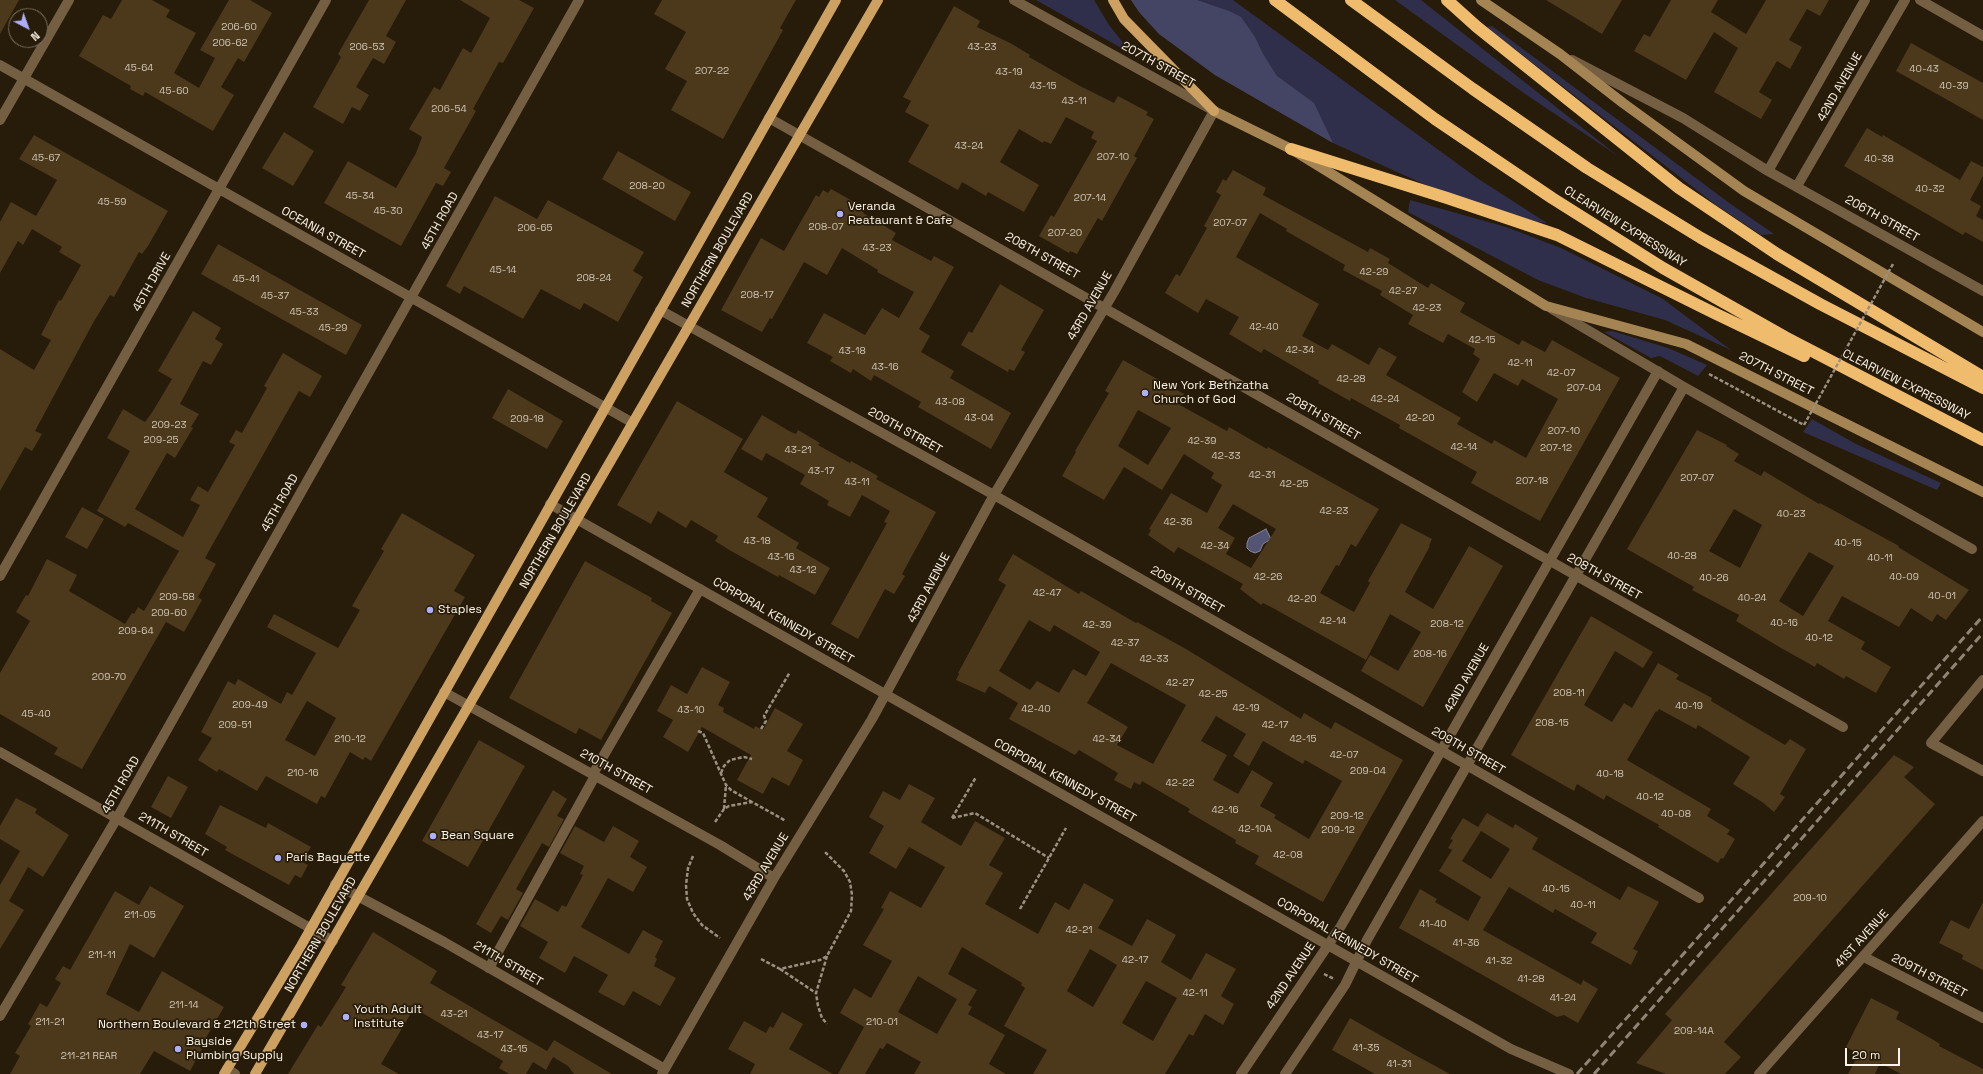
<!DOCTYPE html>
<html>
<head>
<meta charset="utf-8">
<style>
  body { margin:0 }
  #map { position:relative; width:1983px; height:1074px; overflow:hidden; background:#271b09; font-family:"Space Grotesk",sans-serif }
  canvas { display:block }
  .north { position:absolute; left:8px; top:8px; width:40px; height:40px; box-sizing:border-box; background:#271b09; border:1px solid #7c7262; border-radius:50%; rotate:139deg; font-size:11px; font-weight:700; line-height:16px; text-align:center; color:#fcf4e8 }
  .north::after { content:''; display:block; margin:auto; width:14px; height:18px; background:#adaffb; clip-path:polygon(50% 0,100% 100%,50% 72%,0 100%) }
  .scale { position:absolute; left:1845px; top:1048px; width:55px; height:18px; box-sizing:border-box; border:2px solid #fcf4e8; border-top:0; padding-left:5px; font-size:12px; line-height:14px; white-space:nowrap; color:#fcf4e8; -webkit-text-stroke:3px #271b09; paint-order:stroke }
</style>
</head>
<body>
<div id="map">
<canvas width="1983" height="1074"></canvas>
<div class="north">N</div>
<div class="scale">20 m</div>
</div>
<script>
const ctx = document.querySelector('canvas').getContext('2d');
ctx.lineJoin = 'round';
function fillPath(path, color) {
  ctx.fillStyle = color;
  ctx.fill(path, 'evenodd');
}
function toPath(rows) {
  const path = new Path2D();
  for (const r of rows) {
    path.moveTo(r[0], r[1]);
    for (let i = 2; i < r.length; i += 2) path.lineTo(r[i], r[i + 1]);
  }
  return path;
}
function strokePath(path, color, width, dash) {
  ctx.strokeStyle = color;
  ctx.lineWidth = width;
  ctx.lineCap = dash ? 'butt' : 'round';
  ctx.setLineDash(dash || []);
  ctx.stroke(path);
}
function label(font, color, halo, rows, align = 'center') {
  ctx.font = font + ' "Space Grotesk",sans-serif';
  ctx.lineWidth = 3.5;
  ctx.setLineDash([]);
  ctx.textBaseline = 'middle';
  ctx.strokeStyle = halo;
  ctx.fillStyle = color;
  for (const [text, x, y, turn = 0] of rows) {
    ctx.save();
    ctx.translate(x, y);
    ctx.rotate((+turn || 0) * Math.PI / 180);
    ctx.textAlign = isNaN(turn) ? turn : align;
    if (halo) ctx.strokeText(text, 0, 0);
    ctx.fillText(text, 0, 0);
    ctx.restore();
  }
}
fillPath(toPath([
  [1036,0,1094,0,1109,25,1132,54],
  [1131,0,1233,0,1477,178,1547,223,1537,222,1437,190,1333,143,1215,75,1159,34,1139,12],
  [1395,0,1421,0,1618,156,1525,94],
  [1492,26,1732,205,1774,234,1761,235,1716,205,1486,27],
  [1410,200,1506,227,1561,248,1663,299,1731,350,1665,320,1586,298,1538,280,1408,212],
  [1612,331,1668,348,1707,365,1698,376,1660,356,1651,358,1604,332],
  [1812,419,1856,444,1941,483,1937,490,1803,432]
]), '#2f2f4b');
fillPath(toPath([
  [1131,0,1197,0,1229,11,1241,17,1255,37,1263,54,1277,76,1314,103,1333,143,1215,75,1159,34,1139,12]
]), '#444564');
const water = toPath([
  [1266,529,1271,539,1263,544,1260,551,1255,553,1250,551,1247,548,1247,543,1249,538,1266,529]
]);
fillPath(water, '#545575');
strokePath(water, '#868598', 1);
fillPath(toPath([
  [0,0,19,0,0,34],
  [122,0,152,0,170,10,166,17,196,33,174,73,199,88,215,58,200,50,229,0,250,0,272,13,244,62,238,58,221,87,234,95,213,131,145,92,143,96,130,89,131,86,79,56,103,15,111,19],
  [369,0,406,0,386,36,396,42,384,64,373,58,356,87,369,95,360,111,352,107,343,124,313,107,341,57,338,54],
  [460,0,519,0,534,8,503,63,499,62,473,109,476,111,444,168,451,172,443,186,436,183,401,246,324,203,348,161,396,188,416,153,422,137,409,129,434,87,440,90,463,48,471,53,490,18],
  [662,0,796,0,780,28,783,30,723,139,671,110,687,81,665,69,686,32,654,14],
  [1546,0,1622,0,1602,34],
  [1671,0,1718,0,1711,12,1746,34,1766,0,1829,0,1820,16,1807,9,1789,40,1802,47,1790,69,1777,61,1759,92,1772,100,1761,119,1714,92,1738,48,1714,32,1686,80,1634,51,1644,34,1650,37],
  [954,6,980,21,977,27,1012,44,1030,55,1029,57,1080,86,1114,103,1118,96,1148,112,1146,115,1154,119,1134,156,1137,158,1102,221,1098,218,1077,254,1070,251,1069,253,1039,236,1051,215,1054,217,1097,141,1091,138,1094,132,1066,117,1051,144,1044,141,1043,143,1019,129,1000,162,1039,185,1024,212,988,192,986,196,962,182,958,190,908,162,929,125,905,112,911,101,903,97],
  [1911,43,1983,83,1983,120,1896,71],
  [1867,128,1882,137,1883,135,1960,180,1971,161,1983,167,1983,176,1970,200,1981,206,1976,216,1983,220,1983,242,1965,232,1963,235,1844,166],
  [284,132,314,151,293,186,262,168],
  [34,135,168,211,148,246,142,254,139,252,114,297,110,295,93,323,35,431,42,434,32,451,25,447,0,491,0,349,34,370,51,340,41,335,59,300,61,301,81,265,59,252,62,247,32,229,23,245,18,241,0,273,0,222,11,202,36,216,57,180,19,159],
  [618,151,691,192,675,221,602,179],
  [1233,170,1266,188,1263,195,1368,252,1370,248,1390,259,1388,263,1428,288,1431,283,1465,303,1460,312,1519,345,1522,340,1545,352,1552,340,1620,378,1540,521,1471,483,1477,472,1399,428,1400,425,1351,398,1350,401,1318,383,1319,381,1264,349,1261,353,1229,334,1239,317,1206,299,1198,313,1165,293,1176,274,1180,276,1207,228,1204,226,1221,195,1216,192,1223,179,1226,181],
  [1260,213,1287,229,1286,231,1345,265,1343,270,1382,291,1380,295,1413,315,1408,324,1443,343,1448,334,1475,349,1473,354,1480,359,1462,392,1477,402,1494,373,1518,386,1522,379,1558,399,1526,458,1494,440,1492,444,1457,424,1461,418,1386,375,1397,357,1379,347,1369,365,1332,344,1328,350,1302,336,1319,304,1236,257],
  [831,189,865,208,863,213,896,233,892,240,931,261,934,256,954,267,919,329,930,336,921,352,954,371,950,378,1011,413,991,449,918,407,921,402,874,375,871,381,853,369,851,373,830,361,833,357,807,343,824,313,865,335,882,308,899,318,914,292,877,272,878,270,842,248,827,275,804,262,772,319,770,318,762,332,721,310,761,238,784,251,816,195,819,197,823,190,828,193],
  [495,196,537,219,548,200,644,252,633,271,643,277,618,322,584,303,580,310,541,289,523,319,464,286,460,294,446,286],
  [218,244,362,325,346,355,201,274],
  [1000,284,1044,310,1021,350,1025,352,1014,371,1009,369,1008,372,961,345,969,331,972,333],
  [193,311,221,328,215,339,223,344,211,365,203,361,180,404,199,414,191,427,193,428,175,458,167,453,135,509,183,537,200,505,190,500,198,486,208,492,235,445,229,442,236,430,242,433,267,388,264,386,283,353,322,376,310,397,299,391,205,558,216,564,198,597,202,600,184,632,166,622,82,769,54,754,58,748,0,714,0,673,30,621,16,612,26,595,28,596,47,559,77,575,69,591,125,624,132,613,134,614,138,607,144,611,179,551,128,523,125,527,97,511,130,451,107,438,123,409,145,422,153,411,172,379,158,371],
  [1123,360,1184,394,1178,404,1227,431,1229,427,1267,449,1268,447,1379,509,1356,547,1351,544,1339,566,1336,565,1320,593,1354,612,1370,583,1368,581,1401,523,1432,539,1429,546,1430,546,1405,592,1433,609,1469,546,1503,566,1423,707,1361,671,1370,655,1398,671,1421,632,1390,614,1366,660,1271,607,1263,603,1261,605,1240,589,1243,584,1178,547,1174,553,1148,535,1151,530,1149,529,1171,493,1207,513,1222,485,1211,478,1214,473,1184,454,1162,490,1124,467,1104,500,1062,476,1076,452,1075,451,1109,393,1105,391],
  [1138,410,1171,428,1148,465,1118,446],
  [1233,504,1276,529,1251,568,1226,554,1235,538,1218,528],
  [508,389,563,421,547,449,492,418],
  [677,401,743,439,724,472,768,498,757,517,799,543,796,548,830,568,815,595,779,575,778,577,731,551,715,541,718,536,691,520,686,528,658,511,651,524,617,505],
  [762,415,791,432,796,434,798,430,820,443,818,445,850,463,851,461,878,476,876,479,936,512,902,574,905,576,894,594,885,589,858,639,831,624,887,523,884,522,890,511,862,495,850,517,827,505,829,501,800,484,805,475,766,453,762,461,741,449],
  [1697,430,1727,445,1726,446,1739,454,1734,461,1761,476,1764,471,1819,504,1820,503,1899,546,1898,547,1969,590,1946,620,1937,614,1932,622,1911,608,1899,627,1842,596,1828,621,1865,642,1861,649,1891,667,1876,693,1846,676,1844,679,1817,663,1815,667,1781,648,1736,621,1739,615,1692,590,1694,587,1627,549],
  [1734,509,1762,525,1740,568,1709,551],
  [1809,552,1834,566,1803,616,1779,601],
  [82,507,104,519,87,549,65,537],
  [402,513,475,555,454,591,465,597,371,761,365,757,363,760,350,752,325,798,321,796,317,804,266,776,257,791,219,769,217,772,198,760,212,738,201,732,228,681,235,685,238,679,281,704,287,692,292,695,316,653,267,627,274,614,338,648,360,610,352,606,384,551,381,549],
  [307,701,336,718,315,756,285,740],
  [1013,554,1079,594,1081,591,1136,623,1137,622,1186,649,1301,719,1304,713,1331,729,1335,722,1403,760,1323,902,1255,864,1259,856,1235,843,1236,840,1188,812,1190,809,1142,781,1140,785,1134,782,1131,789,1114,780,1118,773,1079,750,1075,755,1009,719,1018,703,989,686,985,693,956,680,959,674,958,673,1006,585,998,580],
  [1029,620,1050,632,1054,625,1100,652,1086,676,1073,669,1059,693,1037,681,1030,690,999,671],
  [1111,663,1186,705,1153,764,1117,745,1128,727,1087,703],
  [1216,716,1246,734,1233,756,1249,766,1263,741,1303,764,1305,760,1342,781,1309,839,1274,818,1276,815,1260,806,1273,783,1252,770,1238,794,1213,780,1227,755,1201,741],
  [585,561,652,598,651,601,672,613,601,740,579,728,576,734,509,698],
  [1591,616,1653,652,1643,668,1615,651,1584,705,1612,722,1624,703,1632,708,1658,663,1679,675,1676,679,1712,698,1711,701,1785,745,1790,739,1806,749,1780,794,1785,797,1774,812,1762,802,1733,784,1750,757,1698,725,1696,729,1659,709,1657,712,1656,711,1627,760,1711,809,1707,816,1730,830,1727,834,1735,839,1723,859,1721,858,1718,863,1658,827,1659,825,1606,795,1604,800,1577,784,1574,791,1511,755],
  [702,667,730,682,718,705,724,708,723,712,754,729,755,726,763,730,775,708,803,724,787,751,803,760,789,786,772,777,763,794,737,780,751,755,702,727,688,752,663,737,673,720,657,711,671,685,687,694],
  [479,740,525,766,468,867,422,841],
  [1894,755,1914,767,1904,777,1935,804,1724,1042,1741,1057,1725,1074,1666,1074,1636,1063,1672,1020,1665,1014],
  [168,776,188,787,171,818,151,807],
  [909,784,935,798,921,822,961,846,975,821,1005,838,989,865,1003,873,985,904,1038,934,1055,902,1069,910,1084,883,1114,900,1098,928,1132,946,1147,919,1176,935,1161,962,1191,980,1206,953,1236,969,1221,996,1234,1004,1223,1025,1205,1014,1193,1036,1189,1034,1165,1074,1033,1074,1047,1050,1004,1026,1025,988,1021,985,1022,983,962,947,948,974,977,990,968,1005,972,1007,968,1014,1005,1035,989,1064,1006,1074,914,1074,921,1062,887,1043,883,1049,880,1048,865,1074,838,1074,864,1027,840,1013,854,988,871,998,892,961,863,945,884,909,881,908,890,891,921,908,945,867,909,847,896,869,869,853,884,826,869,817,883,791,900,800],
  [1090,949,1117,965,1093,1007,1067,991],
  [918,976,960,1001,957,999,937,1034,898,1012],
  [1146,981,1177,998,1153,1041,1122,1023],
  [553,790,567,799,557,816,564,819,549,847,542,843,516,889,523,893,508,920,501,916,491,933,476,924],
  [16,798,37,809,35,813,69,835,43,877,28,867,9,901,24,910,0,949,0,885,20,851,0,839,0,826],
  [220,805,266,828,268,823,311,847,302,862,308,865,301,878,295,875,289,885,225,850,227,847,205,834],
  [1487,813,1513,828,1515,824,1538,838,1532,849,1620,900,1628,886,1659,902,1633,949,1638,951,1631,965,1591,943,1597,933,1555,909,1553,913,1509,887,1483,930,1581,985,1583,980,1598,989,1578,1023,1564,1015,1557,1017,1399,928,1420,889,1437,899,1435,902,1468,921,1481,897,1439,871,1452,850,1448,848,1453,840,1450,839,1463,818,1478,827],
  [1481,831,1510,849,1491,879,1462,861],
  [575,826,604,842,613,826,639,841,630,857,647,867,633,892,608,878,581,927,629,954,643,930,663,941,655,957,657,959,654,966,676,978,660,1006,633,991,624,1006,598,992,608,975,574,956,565,973,539,958,548,942,520,926,535,899,558,912,562,905,566,907,583,875,580,874,584,866,560,853],
  [150,886,184,906,154,958,130,944,106,994,139,1012,162,971,224,1007,200,1048,202,1049,190,1071,154,1051,140,1074,10,1074,20,1056,15,1053,31,1026,28,1024,40,1003,47,1007,61,983,55,979,63,966,70,970,115,891,139,905],
  [1983,902,1983,970,1962,959,1963,955,1939,943,1951,920,1969,929],
  [373,932,437,971,430,983,547,1051,554,1040,612,1074,574,1074,568,1066,553,1057,546,1070,533,1062,526,1074,509,1074,499,1068,503,1061,414,1008,381,1064,399,1074,288,1074,318,1025,321,1027,346,987,341,985],
  [1871,998,1899,1012,1896,1019,1932,1039,1940,1044,1939,1046,1983,1069,1983,1074,1901,1074,1880,1063,1875,1074,1848,1074,1859,1054,1846,1047],
  [782,1012,803,1024,789,1049,833,1074,750,1074,755,1064,728,1049,744,1021,766,1033,770,1026,773,1028],
  [1350,1018,1415,1055,1450,1074,1375,1074,1332,1050]
]), '#4c391b');
strokePath(toPath([
  [1709,374,1804,425],
  [761,729,766,721,764,716,790,672],
  [698,731,703,733,726,785,731,790,752,802],
  [721,773,724,766,730,760,744,757,752,759],
  [724,809,726,785],
  [952,818,975,813,1049,858],
  [952,818,976,777],
  [715,822,724,809,729,806,752,802,786,821],
  [693,856,688,868,686,885,687,899,693,913,702,925,720,938],
  [1020,909,1066,828],
  [827,956,816,993,818,1006,822,1018,827,1024],
  [761,959,780,969,820,960,827,956,851,911,852,895,850,882,844,871,824,851],
  [780,969,816,993],
  [1324,974,1334,979]
]), '#9a9081', 2.5, [4, 2]);
strokePath(toPath([
  [593,774,700,589],
  [489,968,595,776]
]), '#745f42', 10);
strokePath(toPath([
  [1920,0,1983,36],
  [1572,60,1683,118,1768,171,1983,291],
  [0,65,633,423],
  [769,118,1843,727],
  [0,120,69,0],
  [1768,171,1865,0],
  [1797,186,1905,0],
  [1552,309,1684,387,1972,549],
  [660,310,994,495,1699,898],
  [550,504,1511,1049,1569,1074],
  [0,576,326,0],
  [1983,680,1931,743,1983,771],
  [444,692,720,845,774,878],
  [0,752,333,941],
  [335,884,444,942,665,1069],
  [1864,957,1983,1018],
  [0,1016,117,818,579,0],
  [227,1069,235,1074],
  [662,1074,774,878,872,719,994,495,1114,292,1214,111,1014,0],
  [1241,1074,1341,926,1658,371],
  [1285,1074,1345,985,1367,940,1684,387],
  [1759,1074,1983,821]
]), '#745f42', 10);
strokePath(toPath([
  [1481,0,1560,54,1623,103,1744,191,1983,332],
  [1214,111,1291,149,1546,306,1686,344,1983,492]
]), '#a58454', 10);
strokePath(toPath([
  [1113,0,1124,19,1214,111],
  [224,1074,301,946,836,0],
  [255,1074,878,0]
]), '#cca162', 10);
strokePath(toPath([
  [1275,0,1435,119,1552,198,1663,268,1785,337,1983,440],
  [1351,0,1473,89,1587,168,1701,238,1820,304,1983,388],
  [1447,0,1477,27,1679,188,1777,254,1983,377],
  [1291,149,1447,198,1557,235,1712,312,1804,356]
]), '#efbc6e', 12);
strokePath(toPath([
  [1577,1074,1983,616],
  [1594,1074,1983,633]
]), '#8f8576', 3, [8, 4]);
strokePath(toPath([
  [1804,425,1893,264]
]), '#9a9081', 2.5, [4, 2]);
for (const [x, y, r, color] of [
  [840,214,4,"#adaffb"],
  [1145,393,4,"#adaffb"],
  [430,610,4,"#adaffb"],
  [433,836,4,"#adaffb"],
  [278,858,4,"#adaffb"],
  [346,1017,4,"#adaffb"],
  [304,1025,4,"#adaffb"],
  [178,1049,4,"#adaffb"]
]) {
  const dot = new Path2D();
  dot.arc(x, y, r, 0, 2 * Math.PI);
  ctx.fillStyle = color;
  ctx.fill(dot);
  strokePath(dot, '#271b09', 1.5);
}
label('10px', '#d0c5b5', null, [
  ["206-60",239,27],
  ["206-62",230,43],
  ["206-53",367,47],
  ["43-23",982,47],
  ["45-64",139,68],
  ["40-43",1924,69],
  ["207-22",712,71],
  ["43-19",1009,72],
  ["43-15",1043,86],
  ["40-39",1954,86],
  ["45-60",174,91],
  ["43-11",1074,101],
  ["206-54",449,109],
  ["43-24",969,146],
  ["207-10",1113,157],
  ["45-67",46,158],
  ["40-38",1879,159],
  ["208-20",647,186],
  ["40-32",1930,189],
  ["45-34",360,196],
  ["207-14",1090,198],
  ["45-59",112,202],
  ["45-30",388,211],
  ["207-07",1230,223],
  ["208-07",826,227],
  ["206-65",535,228],
  ["207-20",1065,233],
  ["43-23",877,248],
  ["45-14",503,270],
  ["42-29",1374,272],
  ["208-24",594,278],
  ["45-41",246,279],
  ["42-27",1403,291],
  ["208-17",757,295],
  ["45-37",275,296],
  ["42-23",1427,308],
  ["45-33",304,312],
  ["42-40",1264,327],
  ["45-29",333,328],
  ["42-15",1482,340],
  ["42-34",1300,350],
  ["43-18",852,351],
  ["42-11",1520,363],
  ["43-16",885,367],
  ["42-07",1561,373],
  ["42-28",1351,379],
  ["207-04",1584,388],
  ["42-24",1385,399],
  ["43-08",950,402],
  ["43-04",979,418],
  ["42-20",1420,418],
  ["209-18",527,419],
  ["209-23",169,425],
  ["207-10",1564,431],
  ["209-25",161,440],
  ["42-39",1202,441],
  ["42-14",1464,447],
  ["207-12",1556,448],
  ["43-21",798,450],
  ["42-33",1226,456],
  ["43-17",821,471],
  ["42-31",1262,475],
  ["207-07",1697,478],
  ["207-18",1532,481],
  ["43-11",857,482],
  ["42-25",1294,484],
  ["42-23",1334,511],
  ["40-23",1791,514],
  ["42-36",1178,522],
  ["43-18",757,541],
  ["40-15",1848,543],
  ["42-34",1215,546],
  ["40-28",1682,556],
  ["43-16",781,557],
  ["40-11",1880,558],
  ["43-12",803,570],
  ["42-26",1268,577],
  ["40-09",1904,577],
  ["40-26",1714,578],
  ["42-47",1047,593],
  ["40-01",1942,596],
  ["209-58",177,597],
  ["40-24",1752,598],
  ["42-20",1302,599],
  ["209-60",169,613],
  ["42-14",1333,621],
  ["40-16",1784,623],
  ["208-12",1447,624],
  ["42-39",1097,625],
  ["209-64",136,631],
  ["40-12",1819,638],
  ["42-37",1125,643],
  ["208-16",1430,654],
  ["42-33",1154,659],
  ["209-70",109,677],
  ["42-27",1180,683],
  ["208-11",1569,693],
  ["42-25",1213,694],
  ["209-49",250,705],
  ["40-19",1689,706],
  ["42-19",1246,708],
  ["42-40",1036,709],
  ["43-10",691,710],
  ["45-40",36,714],
  ["208-15",1552,723],
  ["209-51",235,725],
  ["42-17",1275,725],
  ["210-12",350,739],
  ["42-34",1107,739],
  ["42-15",1303,739],
  ["42-07",1344,755],
  ["209-04",1368,771],
  ["210-16",303,773],
  ["40-18",1610,774],
  ["42-22",1180,783],
  ["40-12",1650,797],
  ["42-16",1225,810],
  ["40-08",1676,814],
  ["209-12",1347,816],
  ["42-10A",1255,829],
  ["209-12",1338,830],
  ["42-08",1288,855],
  ["40-15",1556,889],
  ["209-10",1810,898],
  ["40-11",1583,905],
  ["211-05",140,915],
  ["41-40",1433,924],
  ["42-21",1079,930],
  ["41-36",1466,943],
  ["211-11",102,955],
  ["42-17",1135,960],
  ["41-32",1499,961],
  ["41-28",1531,979],
  ["42-11",1195,993],
  ["41-24",1563,998],
  ["211-14",184,1005],
  ["43-21",454,1014],
  ["211-21",50,1022],
  ["210-01",882,1022],
  ["209-14A",1694,1031],
  ["43-17",490,1035],
  ["41-35",1366,1048],
  ["43-15",514,1049],
  ["211-21 REAR",89,1056],
  ["41-31",1399,1064]
]);
label('12px', '#fcf4e8', '#271b09', [
  ["207TH STREET",1158,65,29],
  ["42ND AVENUE",1840,87,-60],
  ["206TH STREET",1882,219,29],
  ["45TH ROAD",440,221,-61],
  ["CLEARVIEW EXPRESSWAY",1625,227,32],
  ["OCEANIA STREET",323,233,29],
  ["NORTHERN BOULEVARD",718,250,-60],
  ["208TH STREET",1042,256,29],
  ["45TH DRIVE",152,282,-61],
  ["43RD AVENUE",1090,306,-60],
  ["207TH STREET",1776,374,27],
  ["CLEARVIEW EXPRESSWAY",1906,385,27],
  ["208TH STREET",1323,417,30],
  ["209TH STREET",905,431,29],
  ["45TH ROAD",280,503,-61],
  ["NORTHERN BOULEVARD",556,531,-60],
  ["208TH STREET",1604,577,29],
  ["43RD AVENUE",929,588,-62],
  ["209TH STREET",1187,590,30],
  ["CORPORAL KENNEDY STREET",783,621,30],
  ["42ND AVENUE",1467,678,-60],
  ["209TH STREET",1468,751,30],
  ["210TH STREET",616,772,29],
  ["CORPORAL KENNEDY STREET",1065,781,29],
  ["45TH ROAD",121,785,-60],
  ["211TH STREET",173,835,30],
  ["43RD AVENUE",766,867,-59],
  ["NORTHERN BOULEVARD",321,935,-60],
  ["41ST AVENUE",1862,939,-48],
  ["CORPORAL KENNEDY STREET",1347,941,30],
  ["211TH STREET",508,964,30],
  ["42ND AVENUE",1291,976,-56],
  ["209TH STREET",1929,976,27]
]);
label('12px', '#fcf4e8', '#271b09', [
  ["Veranda",848,207],
  ["Reataurant & Cafe",848,221],
  ["New York Bethzatha",1153,386],
  ["Church of God",1153,400],
  ["Staples",438,610],
  ["Bean Square",441,836],
  ["Paris Baguette",286,858],
  ["Youth Adult",354,1010],
  ["Institute",354,1024],
  ["Northern Boulevard & 212th Street",296,1025,"right"],
  ["Bayside",186,1042],
  ["Plumbing Supply",186,1056]
], 'left');
</script>
</body>
</html>
